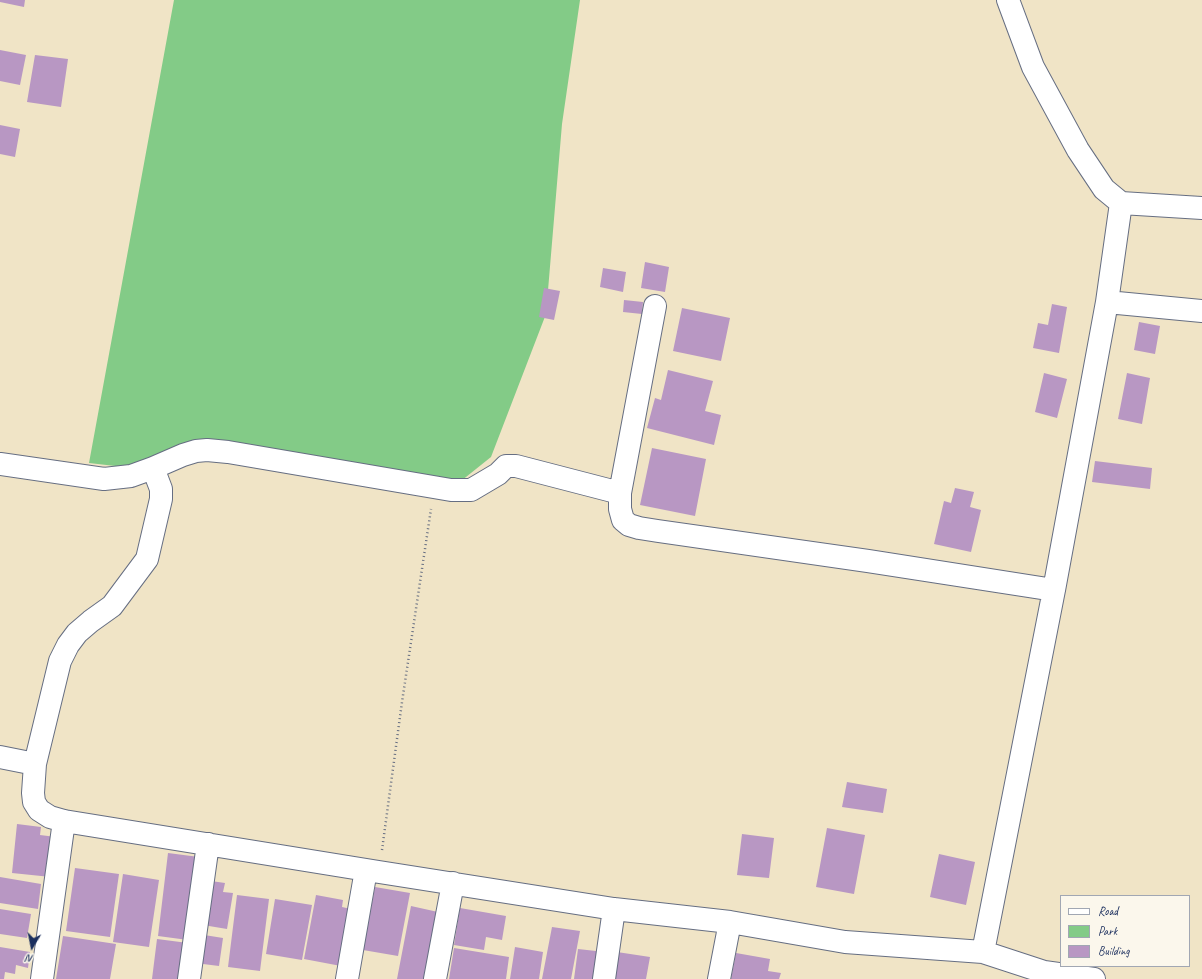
<!DOCTYPE html>
<html>
<head>
<meta charset="utf-8">
<style>
  body { margin:0 }
  #map { position:relative; width:1202px; height:979px; overflow:hidden; background:#f0e4c6; font-family:Caveat,sans-serif }
  canvas { display:block }
  .legend { position:absolute; left:1060px; top:895px; width:130px; height:72px; box-sizing:border-box; background:#fbf7ec; border:1px solid #a1a7b3; margin:0; padding:5px 7px; list-style:none; font-size:12px; color:#1b2f5e }
  .legend li { display:flex; align-items:center; gap:8px; height:20px }
  .legend b { width:20px; border:1px solid #a1a7b3 }
  .north { position:absolute; left:12px; top:927px; width:40px; height:40px; -webkit-text-stroke:3px #fbf7ec; paint-order:stroke; rotate:190deg; font-size:11px; font-weight:700; line-height:16px; text-align:center; color:#1b2f5e }
  .north::after { content:''; display:block; margin:auto; width:14px; height:18px; background:#1b2f5e; clip-path:polygon(50% 0,100% 100%,50% 72%,0 100%) }
</style>
</head>
<body>
<div id="map">
<canvas width="1202" height="979"></canvas>
<ul class="legend">
<li><b style="height:5px;background:#fff"></b>Road</li>
<li><b style="height:11px;background:#83cb87"></b>Park</li>
<li><b style="height:11px;background:#b897c3"></b>Building</li>
</ul>
<div class="north">N</div>
</div>
<script>
const ctx = document.querySelector('canvas').getContext('2d');
ctx.lineJoin = 'round';
function fillPath(path, color) {
  ctx.fillStyle = color;
  ctx.fill(path, 'evenodd');
}
function toPath(rows) {
  const path = new Path2D();
  for (const r of rows) {
    path.moveTo(r[0], r[1]);
    for (let i = 2; i < r.length; i += 2) path.lineTo(r[i], r[i + 1]);
  }
  return path;
}
function strokePath(path, color, width, dash) {
  ctx.strokeStyle = color;
  ctx.lineWidth = width;
  ctx.lineCap = dash ? 'butt' : 'round';
  ctx.setLineDash(dash || []);
  ctx.stroke(path);
}
fillPath(toPath([
  [174,0,580,0,562,124,546,314,491,457,461,481,192,445,124,467,89,463]
]), '#83cb87');
fillPath(toPath([
  [0,0,25,0,24,7,0,2],
  [0,50,26,55,20,85,0,81],
  [35,55,68,59,61,107,27,102],
  [0,125,20,129,15,157,0,154],
  [645,262,669,267,665,292,641,288],
  [603,268,626,272,623,292,600,287],
  [544,288,560,291,554,320,539,317],
  [624,300,643,302,642,314,623,312],
  [1052,304,1067,307,1059,353,1033,348,1038,323,1048,325],
  [682,308,730,318,721,361,673,351],
  [1139,322,1160,326,1155,354,1134,350],
  [668,370,713,381,705,411,721,415,714,445,647,428,655,398,661,400],
  [1044,373,1067,379,1057,418,1035,412],
  [1127,373,1150,378,1142,424,1118,419],
  [652,448,706,459,695,516,640,505],
  [1095,461,1152,468,1150,489,1092,482],
  [955,488,974,492,970,507,981,510,971,552,934,544,944,501,951,503],
  [847,782,887,789,883,813,842,807],
  [17,824,41,827,40,835,56,837,51,877,12,873],
  [827,828,865,835,854,894,816,887],
  [742,834,774,838,769,878,737,875],
  [168,853,199,857,188,940,158,936],
  [939,854,975,862,966,905,930,897],
  [75,868,119,874,110,937,66,931],
  [123,874,159,880,149,947,113,942],
  [0,877,41,884,38,909,0,903],
  [204,880,225,883,223,892,233,893,227,929,197,924],
  [375,887,410,893,398,956,363,950],
  [237,895,269,899,260,971,228,967],
  [316,895,343,900,342,907,351,909,341,966,304,959],
  [275,899,312,905,302,960,266,954],
  [411,906,438,912,425,979,397,979],
  [460,908,506,916,502,940,486,937,484,950,454,945],
  [0,909,31,914,27,938,0,934],
  [552,927,580,931,571,979,542,979],
  [198,934,223,938,219,966,195,963],
  [63,936,116,944,110,979,56,979],
  [157,939,188,943,184,979,152,979],
  [0,947,30,952,28,968,16,965,15,974,5,972,4,979,0,979],
  [515,947,543,952,539,979,510,979],
  [454,948,509,957,506,979,449,979],
  [578,949,605,952,602,979,574,979],
  [617,952,650,957,646,979,613,979],
  [736,953,770,959,768,971,781,973,779,979,731,979]
]), '#b897c3');
const street = toPath([
  [1008,0,1033,67,1078,150,1104,189,1121,203,1202,208],
  [1107,302,1202,311],
  [655,306,620,493,620,509,623,520,629,525,639,528,658,531,868,561,1054,590,1107,302,1121,203],
  [0,464,104,479,131,476,153,468,183,455,196,451,207,450,228,452,451,490,471,490,498,474,506,466,516,466,620,493],
  [153,468,161,489,161,499,147,559,112,606,91,621,77,633,68,645,60,661,35,764,33,793,34,802,39,810,50,817,64,821,379,872,614,909,730,922,845,942,983,952,1044,972,1094,979],
  [0,757,35,764],
  [983,952,1054,590],
  [42,979,64,821],
  [189,979,208,844],
  [347,979,366,870],
  [435,979,453,883],
  [604,979,614,909],
  [719,979,730,922]
]);
strokePath(street, '#666e82', 24);
strokePath(toPath([
  [382,850,402,702,431,509]
]), '#666e82', 2.5, [1, 3]);
strokePath(street, '#fff', 22);
</script>
</body>
</html>
